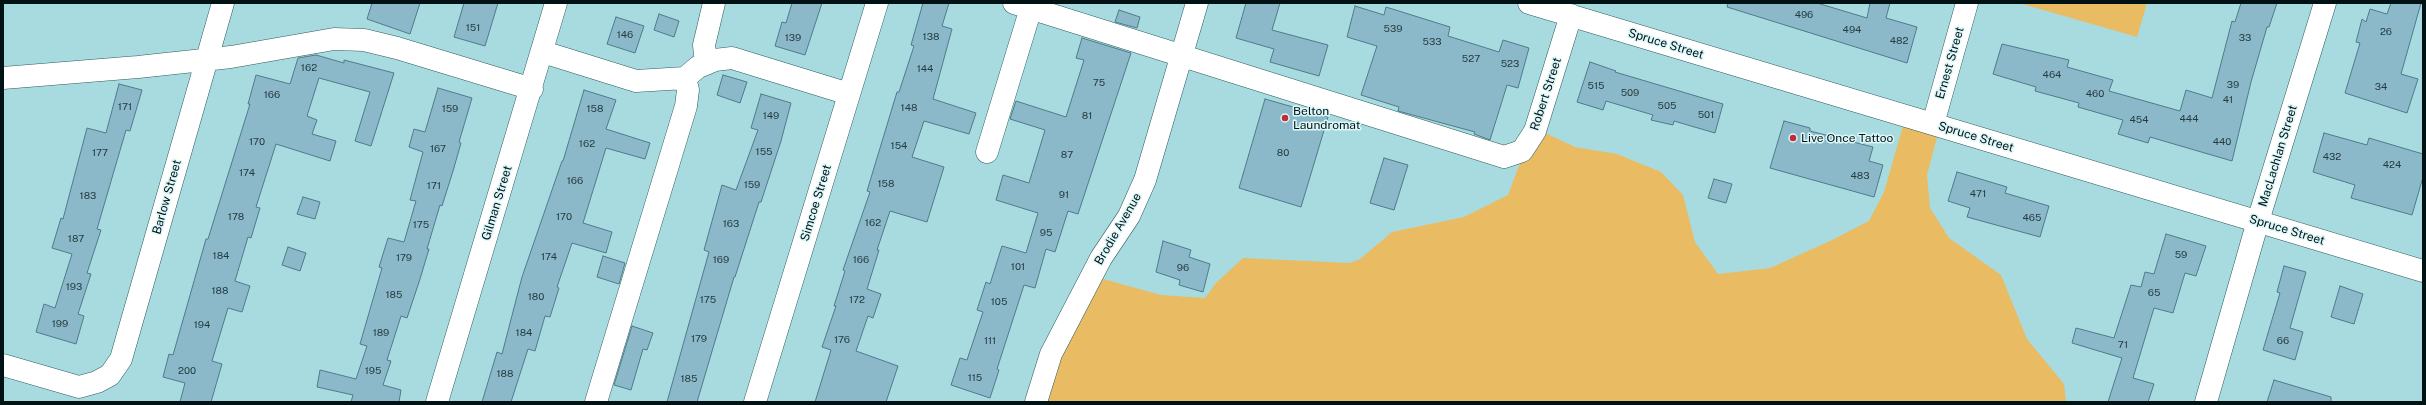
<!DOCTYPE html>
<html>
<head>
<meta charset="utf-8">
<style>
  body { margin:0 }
  #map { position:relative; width:2426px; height:405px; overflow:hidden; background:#a8dbdf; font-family:"Public Sans",sans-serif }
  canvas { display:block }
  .frame { position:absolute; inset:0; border:4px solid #011214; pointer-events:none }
</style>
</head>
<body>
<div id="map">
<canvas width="2426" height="405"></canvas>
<div class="frame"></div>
</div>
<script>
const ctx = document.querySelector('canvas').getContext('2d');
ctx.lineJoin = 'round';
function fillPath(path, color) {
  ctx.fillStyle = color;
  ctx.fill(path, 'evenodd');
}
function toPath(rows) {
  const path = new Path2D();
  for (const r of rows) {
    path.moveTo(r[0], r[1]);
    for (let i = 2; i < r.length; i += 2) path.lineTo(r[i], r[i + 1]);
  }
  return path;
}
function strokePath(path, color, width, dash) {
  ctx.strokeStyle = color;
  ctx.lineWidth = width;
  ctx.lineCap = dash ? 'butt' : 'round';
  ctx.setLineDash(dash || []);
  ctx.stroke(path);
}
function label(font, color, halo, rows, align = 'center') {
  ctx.font = font + ' "Public Sans",sans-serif';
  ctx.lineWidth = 3;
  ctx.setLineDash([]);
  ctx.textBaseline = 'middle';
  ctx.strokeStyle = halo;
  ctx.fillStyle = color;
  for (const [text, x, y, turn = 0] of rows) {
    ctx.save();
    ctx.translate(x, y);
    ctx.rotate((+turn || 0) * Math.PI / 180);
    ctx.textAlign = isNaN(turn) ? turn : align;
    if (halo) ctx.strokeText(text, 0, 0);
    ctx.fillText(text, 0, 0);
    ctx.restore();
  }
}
fillPath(toPath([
  [2019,3,2147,3,2137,37],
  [1905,119,1939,130,1927,175,1930,208,1949,238,2001,275,2027,339,2064,384,2066,402,1039,402,1096,277,1161,295,1205,298,1216,283,1243,258,1350,263,1360,259,1392,232,1464,217,1508,195,1523,155,1541,131,1575,147,1617,154,1661,172,1683,195,1695,242,1718,274,1770,268,1830,241,1869,221,1884,192]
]), '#e9bb62');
const building = toPath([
  [372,3,420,3,410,34,367,19,372,3],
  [464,3,498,3,485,46,454,37,464,3],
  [792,3,822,3,805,55,775,46,782,22,786,23,792,3],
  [923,3,949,3,942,26,952,29,933,99,976,113,969,134,924,121,912,157,944,167,927,222,890,211,877,250,879,250,867,289,881,294,873,318,868,316,856,351,898,366,886,402,815,402,831,350,822,347,836,306,834,306,845,271,843,270,870,192,867,191,897,92,899,92,914,46,911,45,923,3],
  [1246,3,1280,3,1272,30,1328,45,1319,76,1270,62,1274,49,1236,38,1246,3],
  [1728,3,1817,3,1867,18,1870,3,1890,3,1886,18,1917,27,1907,63,1727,7,1728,3],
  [2241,3,2277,3,2269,27,2267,27,2251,82,2232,161,2150,137,2148,143,2118,134,2123,120,2078,107,2079,103,2035,91,2036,87,1993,74,2002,44,2069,60,2067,67,2113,80,2109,91,2180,111,2186,90,2212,98,2232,21,2235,22,2241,3],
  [2391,3,2421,3,2401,74,2418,79,2407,113,2345,93,2360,43,2356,42,2362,19,2366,22,2370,9,2387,14,2391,3],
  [1355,6,1384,15,1386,7,1450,27,1448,36,1499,52,1503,40,1529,48,1518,88,1507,85,1490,140,1474,134,1475,132,1398,111,1399,107,1361,95,1377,46,1347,37,1355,6],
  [1119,10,1140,17,1137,28,1115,22,1119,10],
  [659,14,679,21,674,37,654,30,659,14],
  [616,17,644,26,635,53,607,44,616,17],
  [1082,38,1131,53,1078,214,1068,211,1055,252,1046,249,1035,288,1024,285,997,369,999,370,990,398,951,385,960,358,967,360,983,312,977,310,986,282,990,284,1002,246,1026,253,1038,213,996,200,1003,175,1029,183,1045,130,1010,119,1016,101,1066,117,1084,60,1076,58,1082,38],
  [316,55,344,63,344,60,394,73,371,146,355,141,370,92,319,78,307,116,317,120,312,134,336,141,330,161,276,144,256,207,260,208,251,238,248,237,235,281,250,286,242,312,228,308,212,361,222,364,211,402,180,402,185,383,163,377,169,354,173,355,206,239,208,239,250,104,248,104,256,75,290,84,298,58,316,55],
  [1590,62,1616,71,1615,72,1723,104,1715,133,1674,121,1673,125,1651,120,1653,115,1606,101,1603,110,1577,102,1590,62],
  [723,75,747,82,740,103,717,95,723,75],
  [119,84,142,90,130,131,126,130,97,229,101,230,87,273,91,274,78,314,84,316,76,344,36,332,44,304,55,308,72,254,52,248,61,218,63,219,87,128,106,133,119,84],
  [438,88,472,98,459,142,461,143,453,171,442,206,440,205,427,249,429,249,420,279,407,318,401,316,387,360,391,361,383,385,401,390,399,402,351,402,353,395,317,387,320,370,356,379,367,346,360,344,382,268,379,267,388,238,404,242,416,201,410,200,423,152,409,147,414,129,425,132,438,88],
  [584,90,616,100,606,129,650,143,645,159,606,148,583,223,612,232,606,253,572,243,557,287,559,288,550,317,545,316,535,351,528,349,511,402,482,402,497,352,502,354,522,277,562,161,563,161,584,90],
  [761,94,791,103,781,141,761,202,759,202,735,277,734,277,697,402,667,402,709,252,704,250,722,185,736,190,758,130,751,128,761,94],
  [1265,99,1328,117,1301,207,1239,188,1265,99],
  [1784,121,1810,128,1810,131,1873,147,1869,161,1883,165,1874,197,1770,168,1784,121],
  [2324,133,2367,145,2369,138,2423,154,2423,177,2412,215,2351,198,2355,185,2313,172,2324,133],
  [1384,158,1408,165,1394,210,1370,203,1384,158],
  [1957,172,2007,187,2005,193,2049,206,2040,237,1967,217,1970,208,1948,201,1957,172],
  [1714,179,1732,184,1726,203,1708,198,1714,179],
  [303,197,320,202,315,219,297,214,303,197],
  [2166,234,2206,246,2196,276,2185,273,2173,313,2154,308,2133,378,2154,384,2148,402,2108,402,2122,358,2072,343,2076,328,2114,338,2131,285,2141,287,2145,272,2154,274,2166,234],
  [1163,241,1191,250,1189,257,1210,264,1203,292,1179,285,1180,280,1156,272,1163,241],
  [288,247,306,253,300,271,282,265,288,247],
  [603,256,625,263,619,284,597,277,603,256],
  [2284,266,2306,272,2290,328,2303,332,2295,360,2263,350,2280,293,2277,292,2284,266],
  [2340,286,2363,294,2354,324,2331,317,2340,286],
  [632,326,653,333,647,350,643,349,631,390,614,385,632,326],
  [2274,380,2331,397,2331,402,2267,402,2274,380]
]);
fillPath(building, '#8cb9c9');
strokePath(building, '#4f7a89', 1);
const minor = toPath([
  [1014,3,1504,157,1522,151,1535,131,1571,15],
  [1529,3,2423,271],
  [543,52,636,81,685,78,698,67,715,60,732,58,849,94],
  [706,64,704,45,714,3],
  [3,78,138,67,231,57,334,39,364,40,397,48,532,89],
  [1933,124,1967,3],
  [987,152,1031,8],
  [3,365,79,387,97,382,110,375,121,359,223,3],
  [437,402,556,3],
  [596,402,686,106,688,90,685,78],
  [755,402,877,3],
  [1036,402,1051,354,1101,258,1129,216,1145,180,1197,3],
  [2206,402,2258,221,2325,3]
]);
strokePath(minor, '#2b5c60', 23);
strokePath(minor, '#fff', 22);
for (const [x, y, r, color] of [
  [1285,118,4,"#bd2c37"],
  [1793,138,4,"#bd2c37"]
]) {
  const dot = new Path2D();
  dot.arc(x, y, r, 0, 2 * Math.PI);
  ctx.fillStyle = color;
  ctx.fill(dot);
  strokePath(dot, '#ddf7f9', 1.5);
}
label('10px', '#243c41', null, [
  ["496",1804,15],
  ["151",473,28],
  ["539",1393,29],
  ["494",1852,30],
  ["26",2386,32],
  ["146",625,35],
  ["138",931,37],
  ["139",793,38],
  ["33",2245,38],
  ["482",1899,41],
  ["533",1432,42],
  ["527",1471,59],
  ["523",1510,64],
  ["162",309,68],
  ["144",925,69],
  ["464",2052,75],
  ["75",1099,83],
  ["39",2233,85],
  ["515",1596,86],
  ["34",2381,87],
  ["509",1630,93],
  ["460",2095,94],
  ["166",272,95],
  ["41",2228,100],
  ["505",1667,106],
  ["171",125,107],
  ["148",909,108],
  ["159",450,109],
  ["158",595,109],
  ["501",1706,115],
  ["149",771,116],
  ["81",1087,116],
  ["444",2189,119],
  ["454",2139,120],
  ["170",257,142],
  ["440",2222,142],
  ["162",587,144],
  ["154",899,146],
  ["167",438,149],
  ["155",764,152],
  ["177",100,153],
  ["80",1283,153],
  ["87",1067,155],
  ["432",2332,157],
  ["424",2392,165],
  ["174",247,173],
  ["483",1860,176],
  ["166",575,181],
  ["158",886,184],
  ["159",752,185],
  ["171",434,186],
  ["471",1978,194],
  ["91",1064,195],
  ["183",88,196],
  ["178",236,217],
  ["170",564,217],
  ["465",2032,218],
  ["162",873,223],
  ["163",731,224],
  ["175",421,225],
  ["95",1046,233],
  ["187",76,239],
  ["59",2181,255],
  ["184",221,256],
  ["174",549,257],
  ["179",404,258],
  ["169",721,260],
  ["166",861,260],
  ["101",1018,267],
  ["96",1183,268],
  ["193",74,287],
  ["188",220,291],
  ["65",2154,293],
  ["185",394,295],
  ["180",536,297],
  ["175",708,300],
  ["172",857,300],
  ["105",999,302],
  ["199",60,324],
  ["194",202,325],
  ["189",381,333],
  ["184",524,333],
  ["179",699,339],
  ["176",842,340],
  ["111",990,341],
  ["66",2283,341],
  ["71",2123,345],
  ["200",187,371],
  ["195",373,371],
  ["188",505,374],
  ["115",975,378],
  ["185",689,379]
]);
label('12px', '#011214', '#ddf7f9', [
  ["Spruce Street",1666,44,17],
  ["Ernest Street",1950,63,-74],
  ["Robert Street",1546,94,-72],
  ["Spruce Street",1976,137,17],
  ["MacLachlan Street",2278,156,-73],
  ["Barlow Street",167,197,-74],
  ["Gilman Street",497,203,-73],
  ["Simcoe Street",816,203,-73],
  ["Brodie Avenue",1118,229,-60],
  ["Spruce Street",2287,230,17]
]);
label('12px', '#011214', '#ddf7f9', [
  ["Belton",1293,111],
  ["Laundromat",1293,125],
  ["Live Once Tattoo",1801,138]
], 'left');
</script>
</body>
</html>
